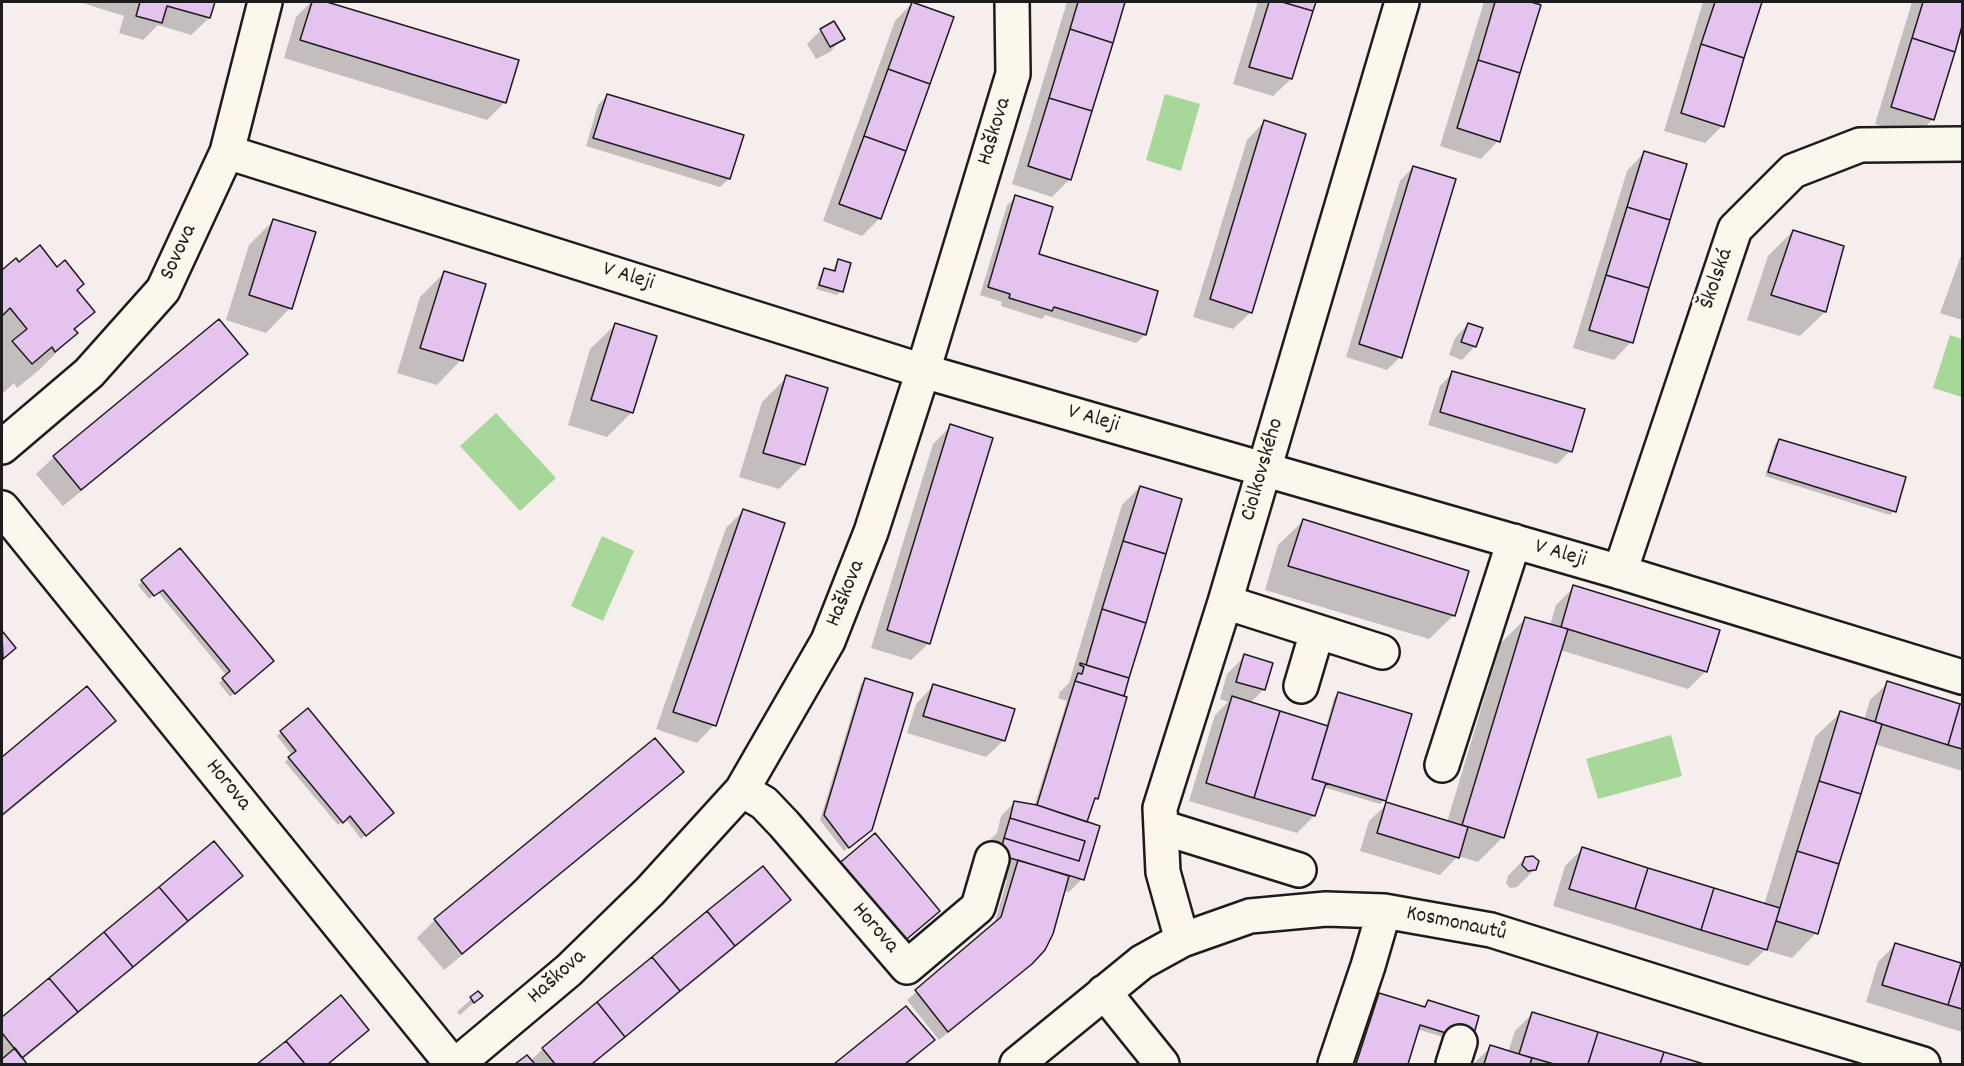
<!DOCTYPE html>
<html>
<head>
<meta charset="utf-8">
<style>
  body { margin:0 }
  #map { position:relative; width:1964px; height:1066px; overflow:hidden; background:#f6eded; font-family:Dekko,sans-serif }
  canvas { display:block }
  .frame { position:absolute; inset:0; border:3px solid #1c1c1c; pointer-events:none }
</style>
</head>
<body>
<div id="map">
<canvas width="1964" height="1066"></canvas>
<div class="frame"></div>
</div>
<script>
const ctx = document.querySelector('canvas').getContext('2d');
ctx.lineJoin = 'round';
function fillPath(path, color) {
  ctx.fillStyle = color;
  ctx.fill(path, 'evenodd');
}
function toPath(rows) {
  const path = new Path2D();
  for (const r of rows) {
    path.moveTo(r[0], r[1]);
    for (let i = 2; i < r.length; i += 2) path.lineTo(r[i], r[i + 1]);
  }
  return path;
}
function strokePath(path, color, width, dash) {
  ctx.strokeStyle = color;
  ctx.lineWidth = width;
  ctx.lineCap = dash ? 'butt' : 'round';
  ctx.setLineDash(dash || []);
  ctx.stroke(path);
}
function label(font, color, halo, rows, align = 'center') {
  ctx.font = font + ' Dekko,sans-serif';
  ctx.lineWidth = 6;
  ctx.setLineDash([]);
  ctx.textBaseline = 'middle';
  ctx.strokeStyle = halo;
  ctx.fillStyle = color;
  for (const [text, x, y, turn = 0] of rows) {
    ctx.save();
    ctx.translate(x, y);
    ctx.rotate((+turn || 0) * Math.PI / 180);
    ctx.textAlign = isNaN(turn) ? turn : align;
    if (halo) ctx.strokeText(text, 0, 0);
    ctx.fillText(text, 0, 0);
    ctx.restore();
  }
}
fillPath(toPath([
  [1165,94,1200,104,1181,171,1146,160],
  [1950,335,1962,339,1962,397,1933,388],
  [496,413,556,478,520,511,460,446],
  [602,536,634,551,603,621,571,606],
  [1671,735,1682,776,1598,799,1586,759]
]), '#a7d899');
fillPath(toPath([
  [79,2,214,2,209,18,191,35,158,25,143,40,119,33,124,16],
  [311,2,321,2,517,61,505,102,487,120,284,58,296,17],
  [1067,2,1124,2,1070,179,1052,197,1012,184],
  [1258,2,1314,2,1291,79,1273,96,1233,84],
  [1484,2,1541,2,1498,141,1481,159,1440,146],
  [1703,2,1760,2,1722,126,1705,143,1664,131],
  [1912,2,1962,2,1962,20,1932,120,1915,137,1875,124],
  [912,3,880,218,862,236,823,221,895,21],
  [834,23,843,38,830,52,816,59,807,44,821,30],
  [607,96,729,179,720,187,586,146,598,105],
  [1264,122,1251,312,1233,329,1193,317,1247,140],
  [1644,153,1631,342,1614,360,1573,348,1627,171],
  [1413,167,1400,357,1387,370,1346,357,1400,181],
  [1016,197,1038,255,1145,335,1136,343,1045,315,1042,319,1001,306,1002,302,980,295,1007,205],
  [274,220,290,308,266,333,226,320,249,245],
  [1793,231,1825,312,1800,336,1747,320,1768,256],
  [1962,253,1962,320,1940,313],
  [16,260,19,264,75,291,93,312,74,331,76,333,38,371,17,388,14,383,2,394,2,272],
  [839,261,841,291,837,295,816,289,821,274,825,270,833,272,835,265],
  [445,272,461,360,437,385,397,373,420,297],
  [1468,324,1475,346,1462,360,1449,355,1455,338],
  [615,325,632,412,607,437,568,425,590,349],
  [246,354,228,371,63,506,36,474,54,457],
  [1453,372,1570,451,1557,464,1428,425,1440,386],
  [787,377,826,389,803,465,779,489,739,477,762,402],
  [951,426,929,643,911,660,871,648,933,444],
  [1779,440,1894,511,1890,515,1765,476,1775,444],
  [1140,487,1123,695,1097,798,1093,802,1086,821,1082,879,1069,892,1064,891,1044,949,1008,984,939,1040,907,1000,994,925,1007,880,972,870,978,852,997,833,1001,816,1014,803,1034,807,1067,701,1058,698,1060,692,1069,683,1122,505],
  [1059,871,1076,876,1076,879,1058,874],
  [744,510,714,725,697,743,656,729,726,528],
  [1303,521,1454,615,1429,639,1265,590,1278,545],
  [180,550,268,665,230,697,219,683,227,676,158,592,149,599,138,585],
  [1574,587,1706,671,1688,689,1560,650,1503,837,1478,862,1458,856,1440,875,1360,851,1369,821,1387,804,1447,822,1501,643,1526,618,1550,625,1556,605],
  [3,634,14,648,2,661,2,636],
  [1245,656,1264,689,1250,703,1326,727,1334,698,1338,694,1384,800,1380,804,1323,787,1314,816,1297,833,1189,801,1215,715,1228,702,1220,699,1227,674],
  [865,680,866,834,844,851,820,820,861,684],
  [1888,683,1962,706,1962,771,1874,744,1816,933,1792,958,1765,950,1748,966,1553,906,1565,866,1582,849,1764,905,1815,737,1840,713,1864,720,1870,700],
  [933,686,1004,740,986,757,907,733,916,704],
  [87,688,114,721,97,738,2,817,2,759],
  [308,710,388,816,361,839,346,819,338,825,285,762,292,755,277,736],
  [655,740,682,772,664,789,444,970,417,938,435,920],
  [214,843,241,876,224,893,22,1060,26,1064,2,1064,2,1019],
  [1525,858,1535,869,1517,887,1510,888,1506,883,1508,876],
  [762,868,789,900,771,918,593,1064,518,1064,527,1057,530,1061,543,1049],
  [1895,945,1962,965,1962,1032,1866,1002,1878,962],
  [478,993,481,996,460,1015,457,1012],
  [1379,994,1423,1008,1428,1002,1466,1044,1417,1029,1406,1064,1355,1064,1375,998],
  [341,998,367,1030,329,1064,259,1064],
  [906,1008,933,1040,908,1064,837,1064],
  [1532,1014,1699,1064,1473,1064,1491,1047,1508,1052,1515,1031]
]), '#0003');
const building = toPath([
  [140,2,215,2,210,18,167,6,162,23,136,16,140,2],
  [312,2,327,2,519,60,506,103,300,40,312,2],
  [912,2,954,17,930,84,888,69,912,2],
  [1078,2,1125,2,1113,43,1070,29,1078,2],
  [1269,2,1282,2,1313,11,1292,79,1249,67,1269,2],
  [1282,2,1316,2,1313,11,1282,2],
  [1495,2,1531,2,1541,5,1520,73,1478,60,1495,2],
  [1715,2,1762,2,1744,58,1701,44,1715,2],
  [1923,2,1962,2,1962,26,1955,52,1912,38,1923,2],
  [834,21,845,39,830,47,820,29,834,21],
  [1070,29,1113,43,1092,111,1049,98,1070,29],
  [1912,38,1955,52,1934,120,1891,107,1912,38],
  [1701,44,1744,58,1724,127,1681,113,1701,44],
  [1478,60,1520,73,1500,142,1457,128,1478,60],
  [888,69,930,84,906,151,864,136,888,69],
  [607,94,744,135,730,179,593,138,607,94],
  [1049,98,1092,111,1071,180,1028,166,1049,98],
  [1264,120,1306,134,1252,313,1210,299,1264,120],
  [864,136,906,151,881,219,839,204,864,136],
  [1644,151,1687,164,1670,220,1627,207,1644,151],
  [1413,166,1456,179,1402,358,1359,344,1413,166],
  [1015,195,1053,207,1039,254,1158,291,1146,335,1054,307,1052,311,1009,298,1010,294,988,287,1015,195],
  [1627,207,1670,220,1649,288,1606,275,1627,207],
  [273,219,316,232,292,309,249,295,273,219],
  [1793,230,1844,246,1826,312,1771,295,1793,230],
  [40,245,57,267,65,260,84,284,77,290,95,312,74,329,78,333,55,352,52,347,32,364,12,341,27,329,10,308,2,316,2,270,16,258,19,262,40,245],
  [838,259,851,263,843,292,819,285,824,268,835,271,838,259],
  [444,271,486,284,463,361,420,348,444,271],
  [1606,275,1649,288,1633,343,1589,330,1606,275],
  [219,319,248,354,81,490,53,456,219,319],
  [615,323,657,336,633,413,591,400,615,323],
  [1468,323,1483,328,1476,347,1461,342,1468,323],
  [1452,371,1585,409,1572,452,1440,412,1452,371],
  [786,375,828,388,805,465,763,453,786,375],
  [950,424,993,438,930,644,887,630,950,424],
  [1779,439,1906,477,1896,512,1768,472,1779,439],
  [1140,486,1182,499,1166,554,1123,541,1140,486],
  [743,509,785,523,716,726,673,712,743,509],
  [1303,519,1469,571,1455,616,1288,566,1303,519],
  [1123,541,1166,554,1146,623,1102,609,1123,541],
  [180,548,274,661,235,694,222,678,230,671,163,590,154,596,141,580,180,548],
  [1573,585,1720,630,1707,672,1561,627,1573,585],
  [1102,609,1146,623,1129,678,1086,665,1102,609],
  [1525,617,1568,629,1504,838,1462,825,1525,617],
  [3,632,16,648,3,659,2,634,3,632],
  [1244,654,1273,663,1265,690,1236,682,1244,654],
  [1080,663,1129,678,1124,696,1075,681,1078,673,1082,674,1084,667,1080,665,1080,663],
  [865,678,913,693,872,830,849,848,824,815,865,678],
  [1075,681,1127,697,1098,799,1095,798,1087,822,1037,805,1075,681],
  [1887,681,1960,704,1948,745,1875,722,1887,681],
  [933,684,1015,709,1005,741,923,716,933,684],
  [87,686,116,721,2,815,2,757,87,686],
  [1338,692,1412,714,1386,801,1312,779,1338,692],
  [1232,696,1280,711,1254,798,1206,783,1232,696],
  [1960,704,1962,704,1962,749,1948,745,1960,704],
  [308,708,394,813,366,836,350,816,343,823,288,757,296,751,280,731,308,708],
  [1280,711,1328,726,1312,779,1326,783,1315,816,1254,798,1280,711],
  [1840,711,1882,724,1861,794,1819,781,1840,711],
  [655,738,684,772,462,954,434,919,655,738],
  [1819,781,1861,794,1839,864,1797,851,1819,781],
  [1014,801,1037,805,1100,826,1084,880,1000,855,1004,838,1079,861,1085,841,1010,818,1014,801],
  [1386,802,1468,827,1459,858,1377,833,1386,802],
  [1010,818,1085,841,1079,861,1004,838,1010,818],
  [875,833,940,911,901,944,836,866,875,833],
  [214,841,243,876,188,921,159,887,214,841],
  [1582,847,1648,868,1635,909,1569,889,1582,847],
  [1797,851,1839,864,1818,934,1776,921,1797,851],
  [1533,856,1539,861,1536,870,1528,871,1522,865,1525,857,1533,856],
  [1018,860,1069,876,1053,934,1045,950,1032,964,948,1032,915,990,1001,917,1018,860],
  [763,866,791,900,735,946,707,911,763,866],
  [1648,868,1714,888,1701,930,1635,909,1648,868],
  [159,887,188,921,133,967,104,932,159,887],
  [1714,888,1780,908,1767,950,1701,930,1714,888],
  [707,911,735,946,680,991,652,957,707,911],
  [104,932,133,967,78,1012,49,978,104,932],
  [1895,943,1961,963,1948,1005,1882,985,1895,943],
  [652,957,680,991,625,1037,597,1002,652,957],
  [1961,963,1962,963,1962,1009,1948,1005,1961,963],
  [49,978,78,1012,22,1058,2,1033,2,1017,49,978],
  [478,991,483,996,474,1003,470,997,478,991],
  [1379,993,1425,1007,1428,1000,1479,1016,1472,1041,1420,1025,1408,1064,1356,1064,1379,993],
  [341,995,369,1030,328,1064,305,1064,286,1041,341,995],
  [597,1002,625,1037,592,1064,555,1064,542,1048,597,1002],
  [906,1006,935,1040,905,1064,834,1064,906,1006],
  [1532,1012,1598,1032,1588,1064,1554,1064,1519,1054,1532,1012],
  [1598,1032,1664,1052,1660,1064,1588,1064,1598,1032],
  [286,1041,305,1064,257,1064,286,1041],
  [1490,1045,1532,1058,1530,1064,1484,1064,1490,1045],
  [15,1048,27,1064,2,1064,2,1059,15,1048],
  [1664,1052,1704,1064,1660,1064,1664,1052],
  [527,1055,535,1064,515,1064,527,1055]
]);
fillPath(building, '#e4c3ef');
strokePath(building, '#1c1c1c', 1.5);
const minor = toPath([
  [227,152,923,371,1620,572,1962,677],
  [2,447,89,373,163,290,227,152,265,2],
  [2,508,452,1064],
  [1620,572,1735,229,1793,171,1860,145,1962,144],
  [1225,602,1382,652],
  [1301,686,1317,632],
  [1442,765,1514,541],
  [742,790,764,803,784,824,907,967,978,907,992,859],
  [1161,827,1299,870],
  [1182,940,1163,872,1160,808,1225,602,1402,2],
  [1104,992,1162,1064],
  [457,1064,569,970,650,891,742,790,828,641,871,532,923,371,1013,74,1012,2],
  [1017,1064,1142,962,1182,940,1250,916,1326,909,1384,911,1491,930,1761,1015,1923,1064],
  [1335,1064,1368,966,1384,911],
  [1453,1064,1460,1042]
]);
strokePath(minor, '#1c1c1c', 38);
strokePath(minor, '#fbf7ec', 33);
label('22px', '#1c1c1c', '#fbf7ec', [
  ["Haškova",996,132,-73],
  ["Sovova",180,253,-65],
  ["V Aleji",628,278,17],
  ["Školská",1718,279,-71],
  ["V Aleji",1093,420,16],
  ["Ciolkovského",1264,470,-74],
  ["V Aleji",1560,555,16],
  ["Haškova",847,594,-68],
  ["Horova",227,786,51],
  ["Kosmonautů",1456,925,12],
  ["Horova",874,929,49],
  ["Haškova",558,978,-42]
]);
</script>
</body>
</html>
